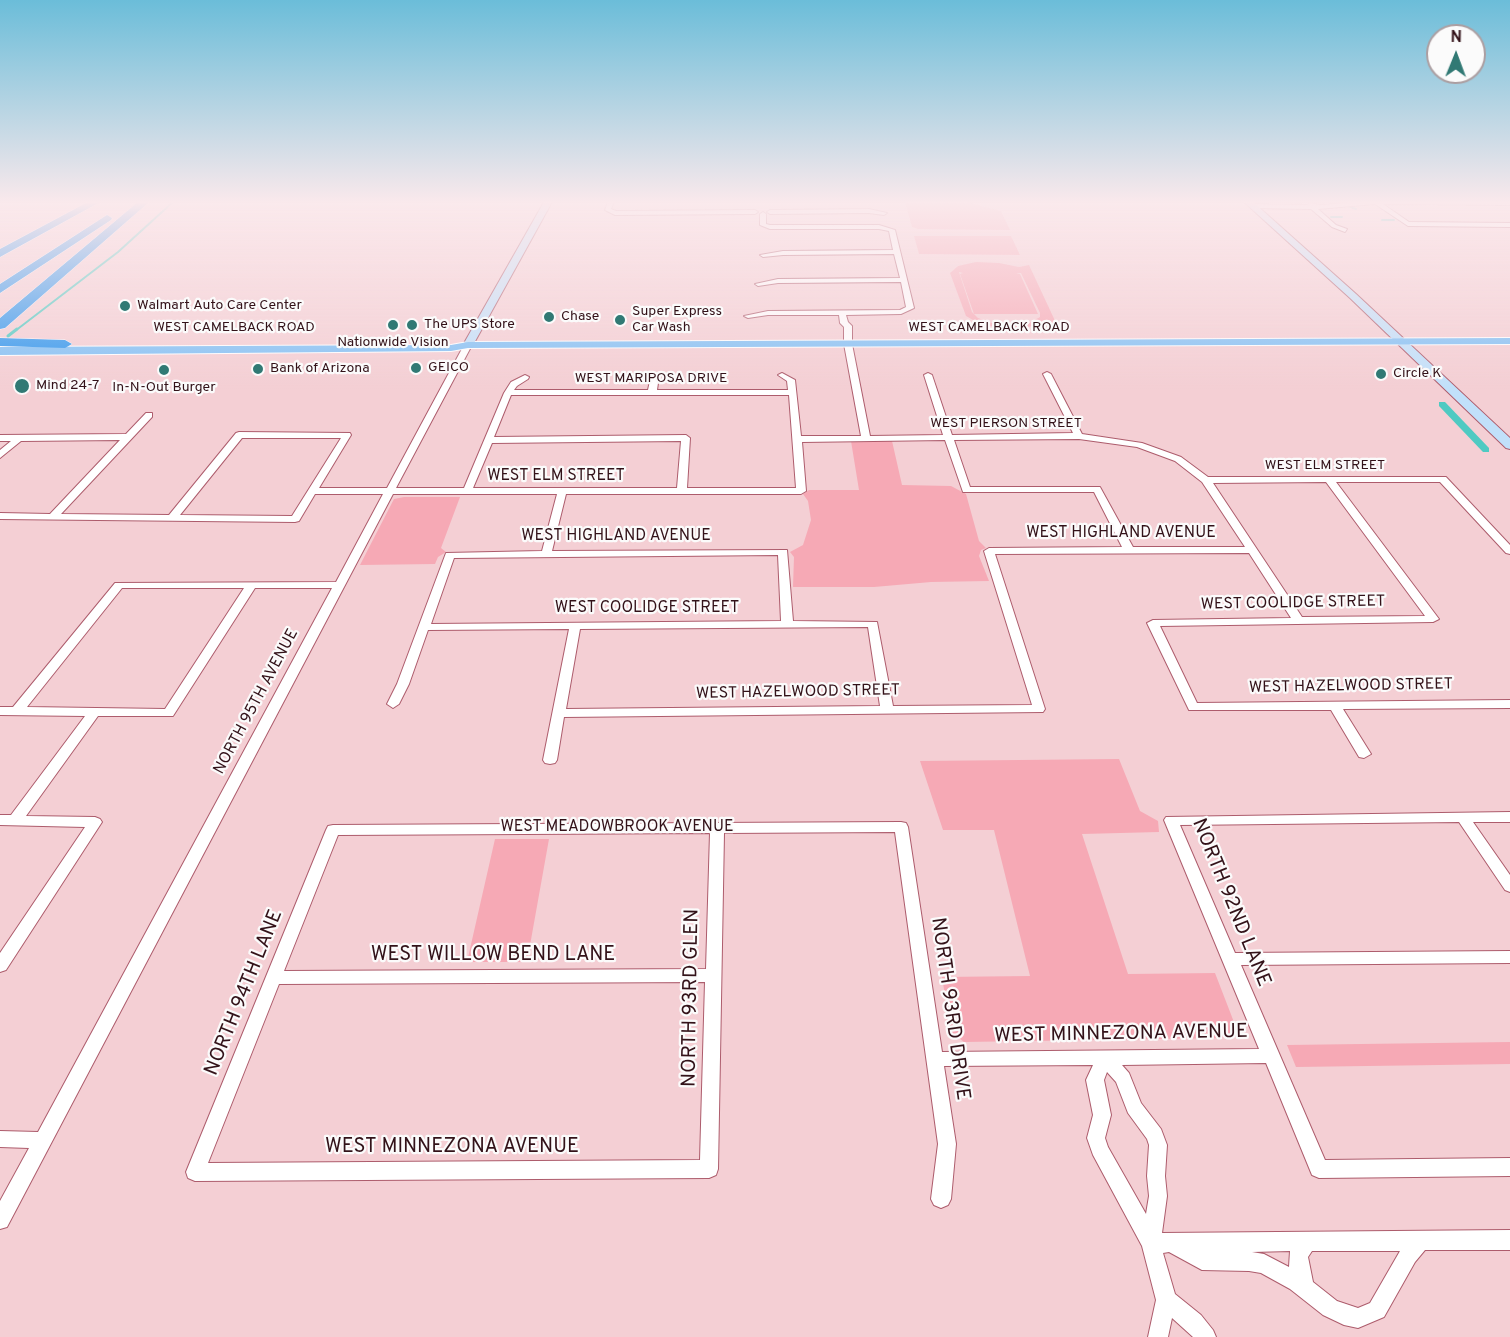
<!DOCTYPE html>
<html>
<head>
<meta charset="utf-8">
<style>
  body { margin:0 }
  #map { position:relative; width:1510px; height:1337px; overflow:hidden; background:#f4cfd4; font-family:Overpass,sans-serif }
  canvas { display:block }
  .north { position:absolute; left:1426px; top:24px; width:60px; height:60px; box-sizing:border-box; background:#fbfbfb; border:2px solid #ab9ea1; border-radius:50%; rotate:1deg; font-size:16px; font-weight:700; line-height:24px; text-align:center; color:#331219 }
  .north::after { content:''; display:block; margin:auto; width:21px; height:27px; background:#317974; clip-path:polygon(50% 0,100% 100%,50% 72%,0 100%) }
</style>
</head>
<body>
<div id="map">
<canvas width="1510" height="1337"></canvas>
<div class="north">N</div>
</div>
<script>
const ctx = document.querySelector('canvas').getContext('2d');
ctx.lineJoin = 'round';
function fillPath(path, color) {
  ctx.fillStyle = color;
  ctx.fill(path, 'evenodd');
}
function toPath(rows) {
  const path = new Path2D();
  for (const r of rows) {
    path.moveTo(r[0], r[1]);
    for (let i = 2; i < r.length; i += 2) path.lineTo(r[i], r[i + 1]);
  }
  return path;
}
function strokePath(path, color, width, dash) {
  ctx.strokeStyle = color;
  ctx.lineWidth = width;
  ctx.lineCap = dash ? 'butt' : 'round';
  ctx.setLineDash(dash || []);
  ctx.stroke(path);
}
function label(font, color, halo, rows, align = 'center') {
  ctx.font = font + ' Overpass,sans-serif';
  ctx.lineWidth = 4.5;
  ctx.setLineDash([]);
  ctx.textBaseline = 'middle';
  ctx.strokeStyle = halo;
  ctx.fillStyle = color;
  for (const [text, x, y, turn = 0] of rows) {
    ctx.save();
    ctx.translate(x, y);
    ctx.rotate((+turn || 0) * Math.PI / 180);
    ctx.textAlign = isNaN(turn) ? turn : align;
    if (halo) ctx.strokeText(text, 0, 0);
    ctx.fillText(text, 0, 0);
    ctx.restore();
  }
}
fillPath(toPath([
  [905,202,967,202,1001,211,1010,230,918,229,912,227],
  [914,236,1011,236,1020,255,919,254],
  [976,262,999,263,1019,267,1029,265,1057,325,1043,323,1028,327,1002,328,980,324,966,316,950,273,958,266],
  [959,272,963,273,960,274,974,314,1038,314,1020,274,1016,273,1021,273,1040,313,1040,317,1029,323,1014,325,992,323,978,318,972,312],
  [851,441,892,441,902,485,951,486,966,494,979,541,986,548,981,550,979,556,989,581,931,582,874,587,793,587,794,557,790,552,803,545,811,520,808,501,803,494,809,490,859,490],
  [404,497,460,497,441,548,446,552,438,557,435,564,360,565,394,499],
  [1119,759,1140,811,1158,821,1159,832,1082,834,1128,974,1215,973,1237,1030,1225,1038,964,1042,951,1032,942,977,1030,976,994,830,943,830,920,761],
  [495,839,549,839,527,962,467,962],
  [1510,1042,1510,1064,1296,1067,1287,1045]
]), '#f6a9b5');
strokePath(toPath([
  [1348,206,1356,209],
  [1331,217,1342,217],
  [1382,220,1394,220],
  [15,331,118,252,173,202]
]), '#4fcac2', 2);
strokePath(toPath([
  [8,336,17,329]
]), '#4fcac2', 3);
fillPath(toPath([
  [1439,402,1445,402,1489,448,1489,452,1483,452,1439,406,1439,402]
]), '#4fcac2');
const street = toPath([
  [608,202,614,202,611,209,616,211,755,210,758,212,755,214,615,215,605,210,608,202],
  [1358,202,1510,202,1510,205,1383,204,1409,222,1510,223,1510,227,1408,226,1375,204,1318,209,1336,225,1347,229,1345,232,1332,227,1311,209,1253,208,1250,206,1253,204,1307,205,1310,203,1321,205,1358,202],
  [869,209,887,213,884,215,869,213,770,214,767,212,770,210,869,209],
  [763,212,766,214,766,224,770,225,879,225,895,230,914,308,901,314,846,315,848,322,852,326,852,344,870,436,943,435,924,375,928,373,932,375,952,435,1073,433,1043,374,1047,372,1051,374,1082,434,1142,443,1181,457,1208,477,1446,477,1510,545,1510,554,1506,553,1440,482,1336,482,1439,619,1433,622,1160,626,1197,703,1510,700,1510,708,1343,709,1371,754,1364,758,1359,757,1331,710,1189,710,1147,623,1153,620,1291,618,1249,553,995,554,1045,709,1043,712,564,717,557,760,555,763,550,764,545,763,543,760,569,629,428,630,409,684,399,704,393,708,387,704,397,684,446,553,542,551,557,494,393,494,7,1227,0,1229,0,1201,29,1148,0,1147,0,1131,38,1132,332,588,255,588,173,716,98,716,26,816,95,817,100,819,102,822,6,970,0,972,0,953,85,827,0,825,0,815,11,815,85,716,0,715,0,707,13,707,115,583,336,582,383,494,315,494,299,521,295,522,0,519,0,513,50,514,120,440,21,441,0,458,0,450,11,441,0,441,0,435,126,434,146,413,152,413,152,417,61,514,169,515,236,433,239,432,350,433,351,435,319,488,387,488,464,345,468,343,472,345,396,488,464,488,504,393,511,382,525,375,529,377,528,379,517,386,514,390,648,390,651,376,655,374,659,376,657,390,788,390,787,381,778,375,782,373,795,380,801,436,861,436,844,344,844,327,840,323,839,315,768,315,748,318,744,316,768,311,900,310,906,307,901,282,778,283,758,286,755,284,778,279,900,278,894,254,783,255,763,257,760,255,783,251,893,250,889,231,879,229,770,229,760,225,760,214,763,212],
  [511,395,789,395,796,488,687,488,690,438,686,435,494,437,511,395],
  [242,438,341,438,292,516,180,515,242,438],
  [1079,439,1137,447,1175,461,1202,482,1245,547,1133,547,1100,487,970,487,954,440,1079,439],
  [945,440,963,492,1094,492,1122,547,989,548,984,551,1032,705,893,706,877,622,793,621,787,550,552,551,566,494,801,494,806,491,802,442,945,440],
  [681,441,677,488,473,488,492,443,681,441],
  [1326,482,1425,616,1302,617,1213,483,1326,482],
  [778,555,781,621,431,624,454,558,778,555],
  [122,588,244,588,165,709,27,707,122,588],
  [868,627,880,706,566,709,580,629,868,627],
  [1510,812,1510,822,1473,822,1510,875,1510,892,1505,890,1459,822,1180,825,1235,953,1510,951,1510,963,1241,965,1325,1160,1510,1158,1510,1176,1319,1178,1312,1175,1266,1063,1122,1065,1129,1073,1141,1103,1161,1129,1167,1145,1165,1176,1167,1196,1162,1233,1510,1230,1510,1250,1425,1250,1415,1262,1384,1317,1358,1328,1344,1325,1323,1315,1290,1289,1261,1273,1249,1271,1202,1270,1169,1252,1163,1253,1175,1294,1201,1315,1213,1330,1216,1337,1193,1337,1172,1318,1168,1337,1148,1337,1156,1300,1142,1246,1093,1155,1087,1138,1093,1115,1086,1080,1093,1065,944,1066,956,1144,951,1199,948,1205,941,1208,934,1205,931,1199,938,1144,895,832,724,833,718,1169,716,1175,709,1178,195,1181,188,1178,186,1172,326,830,328,826,333,825,901,822,906,823,908,827,942,1052,1259,1049,1164,820,1166,817,1510,812],
  [710,833,706,969,284,971,338,835,710,833],
  [705,982,700,1160,208,1163,279,984,705,982],
  [1107,1072,1116,1082,1128,1113,1147,1139,1149,1145,1147,1176,1149,1196,1146,1214,1108,1147,1105,1138,1111,1115,1104,1080,1107,1072],
  [1290,1251,1289,1267,1264,1254,1252,1252,1290,1251],
  [1312,1251,1400,1251,1370,1303,1358,1308,1337,1301,1313,1282,1308,1257,1312,1251]
]);
const secondary = toPath([
  [544,202,552,202,473,345,468,348,464,347,463,345,544,202],
  [1244,202,1253,202,1356,294,1510,438,1510,449,1506,448,1350,298,1244,202]
]);
const primary = toPath([
  [1510,338,1510,344,468,348,451,351,0,355,0,347,451,345,468,342,1510,338]
]);
const highway = toPath([
  [88,202,100,202,0,257,0,249,88,202],
  [138,202,149,202,5,328,0,329,0,318,138,202],
  [107,215,112,218,111,220,0,293,0,284,107,215],
  [0,338,65,340,72,344,65,348,0,346,0,338]
]);
strokePath(street, '#ad5c6c', 2);
strokePath(secondary, '#ad5c6c', 2);
strokePath(primary, '#fff', 2);
strokePath(highway, '#fff', 1);
fillPath(street, '#fff');
fillPath(secondary, '#c1e0fa');
fillPath(primary, '#83c1f5');
fillPath(highway, '#3097ee');
const sky = ctx.createLinearGradient(0, 0, 0, 389);
sky.addColorStop(0, '#6bbdd9');
sky.addColorStop(0.52, '#fae9ec');
sky.addColorStop(1, '#fae9ec00');
ctx.fillStyle = sky;
ctx.fillRect(0, 0, 1510, 389);
for (const [x, y, r, color] of [
  [125,306,6,"#317974"],
  [549,317,6,"#317974"],
  [620,320,6,"#317974"],
  [393,325,6,"#317974"],
  [412,325,6,"#317974"],
  [416,368,6,"#317974"],
  [258,369,6,"#317974"],
  [164,370,6,"#317974"],
  [1381,374,6,"#317974"],
  [22,386,8,"#317974"]
]) {
  const dot = new Path2D();
  dot.arc(x, y, r, 0, 2 * Math.PI);
  ctx.fillStyle = color;
  ctx.fill(dot);
  strokePath(dot, '#fbfbfb', 2);
}
label('14px', '#331219', '#fbfbfb', [
  ["Walmart Auto Care Center",137,306],
  ["Super Express",632,312],
  ["Car Wash",632,328],
  ["Chase",561,317],
  ["The UPS Store",424,325],
  ["Nationwide Vision",393,343,"center"],
  ["GEICO",428,368],
  ["Bank of Arizona",270,369],
  ["Circle K",1393,374],
  ["Mind 24-7",36,386],
  ["In-N-Out Burger",164,388,"center"]
], 'left');
label('14px', '#331219', '#fbfbfb', [
  ["WEST CAMELBACK ROAD",234,328],
  ["WEST CAMELBACK ROAD",989,328],
  ["WEST MARIPOSA DRIVE",651,379],
  ["WEST PIERSON STREET",1006,424],
  ["WEST ELM STREET",1325,466]
]);
label('16px', '#331219', '#fbfbfb', [
  ["WEST ELM STREET",556,477],
  ["WEST HIGHLAND AVENUE",1121,534],
  ["WEST HIGHLAND AVENUE",616,537],
  ["WEST COOLIDGE STREET",1293,604,-1],
  ["WEST COOLIDGE STREET",647,609],
  ["WEST HAZELWOOD STREET",1351,687,-1],
  ["WEST HAZELWOOD STREET",798,693,-1],
  ["NORTH 95TH AVENUE",257,702,-62],
  ["WEST MEADOWBROOK AVENUE",617,828]
]);
label('20px', '#331219', '#fbfbfb', [
  ["NORTH 92ND LANE",1230,903,68],
  ["WEST WILLOW BEND LANE",493,956],
  ["NORTH 94TH LANE",245,993,-68],
  ["NORTH 93RD GLEN",692,998,-89],
  ["NORTH 93RD DRIVE",949,1009,82],
  ["WEST MINNEZONA AVENUE",1121,1035,-1],
  ["WEST MINNEZONA AVENUE",452,1148]
]);
</script>
</body>
</html>
